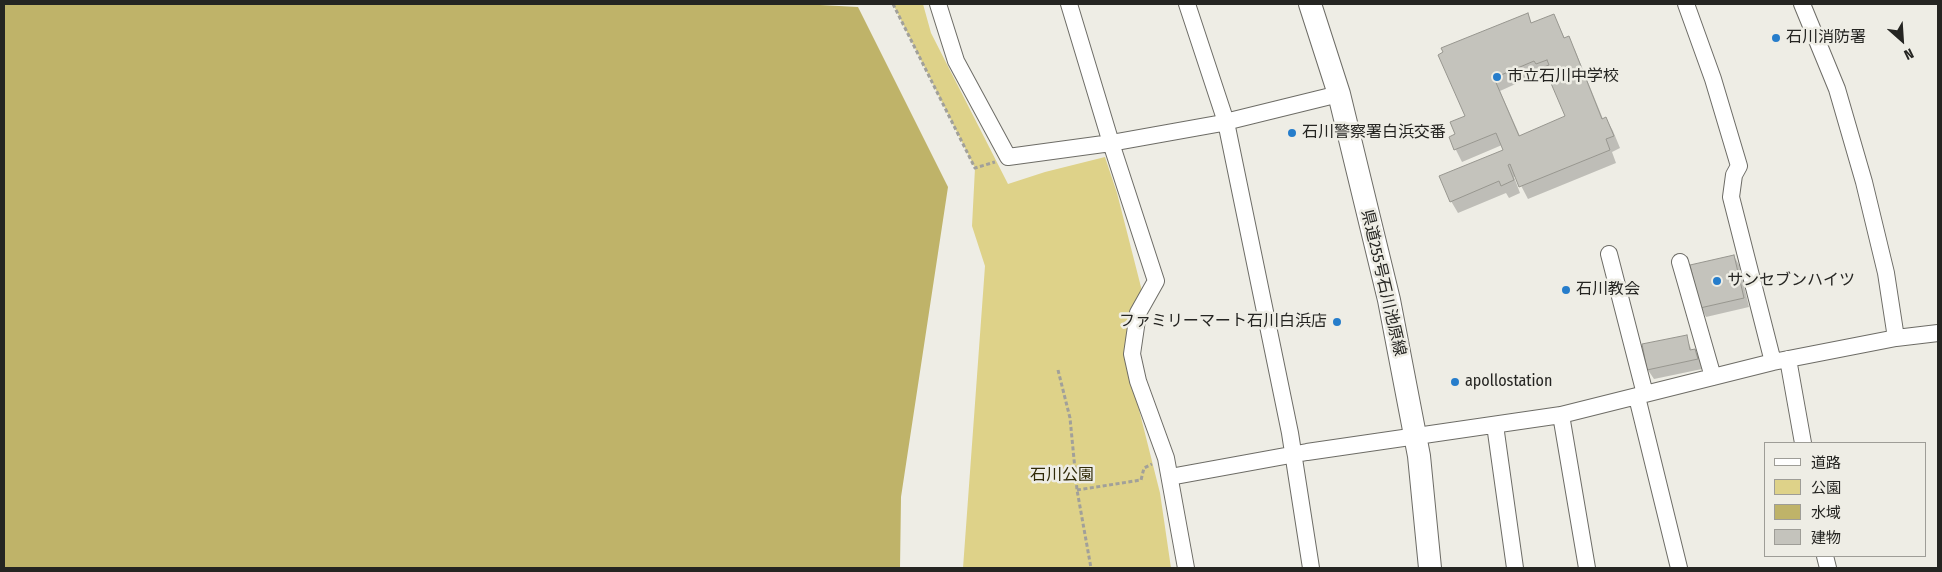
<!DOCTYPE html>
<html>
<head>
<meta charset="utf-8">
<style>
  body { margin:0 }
  #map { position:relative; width:1942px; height:572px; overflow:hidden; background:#eeede5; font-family:"Fira Sans Condensed","Noto Sans JP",sans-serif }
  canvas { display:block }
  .frame { position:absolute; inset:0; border:5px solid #252522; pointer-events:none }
  .legend { position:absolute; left:1764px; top:442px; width:162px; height:115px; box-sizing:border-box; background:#eeede5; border:1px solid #9e9d97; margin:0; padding:6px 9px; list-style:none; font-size:15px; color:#252522 }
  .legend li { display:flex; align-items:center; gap:10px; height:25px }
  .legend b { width:25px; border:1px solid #9e9d97 }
  .north { position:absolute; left:1877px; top:15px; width:50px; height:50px; -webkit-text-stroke:4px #eeede5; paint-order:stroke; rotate:154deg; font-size:14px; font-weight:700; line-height:20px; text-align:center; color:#252522 }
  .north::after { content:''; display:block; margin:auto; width:18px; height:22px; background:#252522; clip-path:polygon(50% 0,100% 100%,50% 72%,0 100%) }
</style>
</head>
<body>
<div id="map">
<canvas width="1942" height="572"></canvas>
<div class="frame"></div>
<ul class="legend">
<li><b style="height:6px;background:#fff"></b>道路</li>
<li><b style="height:14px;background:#ded289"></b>公園</li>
<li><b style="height:14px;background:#bfb369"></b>水域</li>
<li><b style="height:14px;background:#c4c3bc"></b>建物</li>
</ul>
<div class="north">N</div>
</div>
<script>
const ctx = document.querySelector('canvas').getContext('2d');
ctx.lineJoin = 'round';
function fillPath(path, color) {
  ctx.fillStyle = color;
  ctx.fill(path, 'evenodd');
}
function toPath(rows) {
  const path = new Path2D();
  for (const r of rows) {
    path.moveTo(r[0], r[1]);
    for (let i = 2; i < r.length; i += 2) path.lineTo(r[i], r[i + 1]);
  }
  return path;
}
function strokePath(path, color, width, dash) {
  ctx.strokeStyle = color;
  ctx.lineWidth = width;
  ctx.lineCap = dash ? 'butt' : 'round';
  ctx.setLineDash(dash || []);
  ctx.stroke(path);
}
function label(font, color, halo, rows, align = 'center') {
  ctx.font = font + ' "Fira Sans Condensed","Noto Sans JP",sans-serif';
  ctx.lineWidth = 5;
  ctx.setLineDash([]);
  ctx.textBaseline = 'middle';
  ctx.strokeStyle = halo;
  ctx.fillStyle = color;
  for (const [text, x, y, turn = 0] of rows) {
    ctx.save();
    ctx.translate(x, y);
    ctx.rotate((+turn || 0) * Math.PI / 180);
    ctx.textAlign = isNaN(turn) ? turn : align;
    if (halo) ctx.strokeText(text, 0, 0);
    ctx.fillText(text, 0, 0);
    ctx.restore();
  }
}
fillPath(toPath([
  [893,4,923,4,931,33,1008,184,1045,172,1105,157,1117,193,1142,291,1126,358,1160,493,1171,568,963,568,985,266,972,226,975,168]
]), '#ded289');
fillPath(toPath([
  [4,4,801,4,858,7,948,187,901,497,900,568,4,568]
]), '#bfb369');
fillPath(toPath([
  [1527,15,1532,24,1554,15,1565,39,1568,38,1575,50,1603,119,1606,118,1613,131,1620,148,1612,152,1616,163,1528,199,1516,176,1514,177,1520,193,1509,198,1506,193,1458,213,1451,201,1504,151,1502,145,1462,162,1450,138,1457,135],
  [1542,72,1544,76,1549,74,1567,116,1520,136,1500,91],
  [1734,256,1739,265,1749,307,1706,317,1701,307],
  [1686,336,1692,351,1695,350,1700,359,1702,369,1654,379,1648,370]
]), '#0003');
const building = toPath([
  [1528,13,1531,23,1554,14,1564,38,1569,36,1602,119,1606,117,1614,136,1606,139,1610,150,1519,187,1510,164,1508,165,1514,180,1501,186,1499,181,1450,202,1439,176,1503,150,1496,133,1454,150,1449,137,1455,134,1450,122,1465,116,1438,55,1443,52,1441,48,1528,13],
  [1547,60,1549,65,1544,67,1565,116,1519,136,1494,78,1534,61,1536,64,1547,60],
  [1734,255,1744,298,1700,308,1690,265,1734,255],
  [1687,335,1690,350,1695,349,1698,359,1647,370,1642,344,1687,335]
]);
fillPath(building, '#c4c3bc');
strokePath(building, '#97968f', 1);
const street = toPath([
  [938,4,956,61,1008,157,1111,143,1217,124,1339,94],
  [1069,4,1111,143,1156,281,1138,313,1132,354,1138,381,1166,458,1186,568],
  [1187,4,1226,122,1290,433,1311,568],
  [1686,4,1713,79,1739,166,1734,175,1731,197,1773,362],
  [1802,4,1837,89,1864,182,1886,273,1896,338],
  [1609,254,1645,394],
  [1680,262,1713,377],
  [1788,359,1803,443],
  [1637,397,1679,568],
  [1561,415,1587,568],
  [1495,425,1515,568],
  [1170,477,1307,452,1561,415,1773,362,1896,338,1938,333],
  [1825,556,1828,568]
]);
const secondary = toPath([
  [1310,4,1339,94,1389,300,1419,456,1430,568]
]);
strokePath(street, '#6d6c66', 18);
strokePath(secondary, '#6d6c66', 24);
strokePath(toPath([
  [893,4,975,168,995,162],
  [1058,370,1070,418,1077,490,1091,568],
  [1077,490,1141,480,1144,468,1152,464]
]), '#a1a09a', 3, [4, 2.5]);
strokePath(street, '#fff', 16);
strokePath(secondary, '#fff', 22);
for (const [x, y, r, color] of [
  [1776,38,5,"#267dcb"],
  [1497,77,5,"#267dcb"],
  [1292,133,5,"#267dcb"],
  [1717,281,5,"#267dcb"],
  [1566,290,5,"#267dcb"],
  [1337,322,5,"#267dcb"],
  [1455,382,5,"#267dcb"]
]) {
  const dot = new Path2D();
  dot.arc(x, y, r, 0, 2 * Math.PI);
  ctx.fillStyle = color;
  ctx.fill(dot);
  strokePath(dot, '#eeede5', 2);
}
label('16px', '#252522', '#eeede5', [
  ["石川消防署",1786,38],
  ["市立石川中学校",1507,77],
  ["石川警察署白浜交番",1302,133],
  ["サンセブンハイツ",1727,281],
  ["石川教会",1576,290],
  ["ファミリーマート石川白浜店",1327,322,"right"],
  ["apollostation",1465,382]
], 'left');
label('16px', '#252522', '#eeede5', [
  ["県道255号石川池原線",1383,283,77]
]);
label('16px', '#302a08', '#eeede5', [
  ["石川公園",1062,476]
]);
</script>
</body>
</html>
